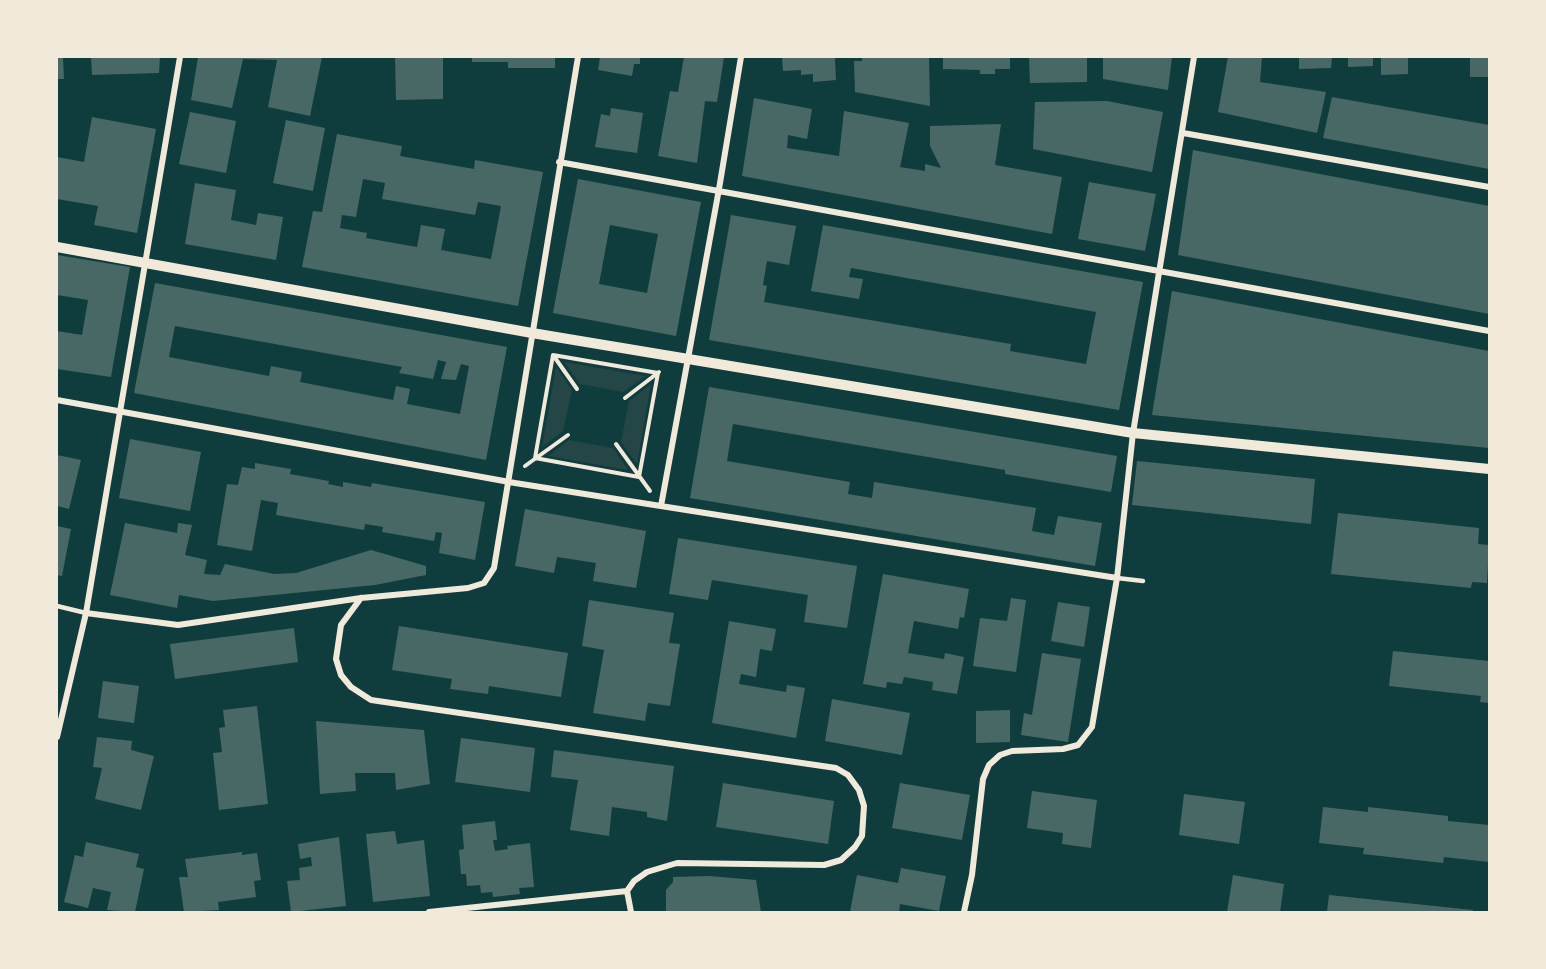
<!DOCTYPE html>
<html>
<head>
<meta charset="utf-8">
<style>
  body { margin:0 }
  #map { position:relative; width:1546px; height:969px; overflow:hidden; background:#0f3d3e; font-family:"Exo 2",sans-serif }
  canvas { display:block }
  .frame { position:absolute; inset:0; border:58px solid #f1e9da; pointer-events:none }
</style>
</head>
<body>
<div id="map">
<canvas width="1546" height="969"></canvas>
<div class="frame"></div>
</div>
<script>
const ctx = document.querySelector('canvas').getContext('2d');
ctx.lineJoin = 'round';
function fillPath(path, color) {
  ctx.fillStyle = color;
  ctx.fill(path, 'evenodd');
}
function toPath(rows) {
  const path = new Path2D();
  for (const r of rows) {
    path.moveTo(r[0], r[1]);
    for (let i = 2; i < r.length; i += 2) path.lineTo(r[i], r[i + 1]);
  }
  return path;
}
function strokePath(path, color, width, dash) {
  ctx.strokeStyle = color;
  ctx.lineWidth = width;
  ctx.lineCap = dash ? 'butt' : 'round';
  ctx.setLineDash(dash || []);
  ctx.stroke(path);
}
fillPath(toPath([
  [564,362,646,376,623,392,580,384],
  [556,367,572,390,563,431,542,447],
  [651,384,637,464,621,442,629,401],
  [569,440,613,448,628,470,548,456]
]), '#244646');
fillPath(toPath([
  [57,57,63,57,64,79,57,79],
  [91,57,160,57,159,73,92,75],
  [198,57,322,57,310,116,268,107,277,60,243,59,232,108,191,100],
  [395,57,443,57,443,99,396,100],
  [472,57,555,57,555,68,508,68,508,62,472,62],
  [600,57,640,57,640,64,634,64,632,76,598,70],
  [684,57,724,57,717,102,705,101,697,163,658,156,670,91,678,92],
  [782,57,835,57,836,80,813,82,813,74,801,75,801,70,783,71],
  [862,57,929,57,930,106,855,92,854,61,862,61],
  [943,57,1010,57,1010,69,995,69,995,74,980,74,980,70,943,69],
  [1029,57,1087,57,1087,82,1030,83],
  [1103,57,1172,57,1168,90,1103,79],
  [1228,57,1262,57,1260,82,1326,92,1317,133,1218,112],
  [1299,57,1332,57,1331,68,1299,69],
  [1348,57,1373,57,1373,66,1348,67],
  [1381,57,1408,57,1408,74,1381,75],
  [1470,57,1489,57,1489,77,1470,77],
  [1332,97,1489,125,1489,169,1323,138],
  [754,98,812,109,807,139,788,135,787,148,839,156,844,111,909,123,900,167,925,171,925,164,941,168,930,146,930,126,1001,124,995,165,1062,177,1052,234,742,176],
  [1107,101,1163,112,1152,172,1033,149,1035,102],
  [611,108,643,113,637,153,595,147,601,114,610,116],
  [190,112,236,121,226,173,179,164],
  [92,117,156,129,137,233,94,225,98,206,57,199,57,157,84,162],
  [286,120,325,128,313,191,273,183],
  [337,134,402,146,400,156,474,169,475,160,543,172,518,306,302,267,313,211,322,212],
  [363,179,385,183,382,199,475,215,478,202,501,206,491,259,441,250,445,229,421,225,417,247,366,238,367,233,340,228,342,215,356,217],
  [1193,150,1489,206,1489,314,1178,255],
  [578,179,701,202,676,336,553,313],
  [610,225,658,234,647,293,599,284],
  [1089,182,1156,194,1145,251,1078,239],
  [195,183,236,190,231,220,256,225,258,213,283,217,276,260,185,244],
  [731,215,796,226,789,265,767,261,763,285,767,286,764,302,1011,344,1010,351,1086,364,1096,312,851,268,849,277,863,279,859,299,811,291,823,225,1143,282,1119,410,709,340],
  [57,255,130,267,111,377,57,369,57,331,82,335,88,300,57,295],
  [155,283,507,347,486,460,134,393],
  [175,326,402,367,399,373,433,379,438,360,446,362,441,379,456,380,461,364,469,366,460,414,407,404,410,389,396,386,393,400,300,382,302,372,271,366,269,376,169,357],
  [1172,291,1489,351,1489,448,1152,415],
  [709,387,1117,456,1111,492,1005,474,1005,470,733,424,727,461,850,482,848,494,872,498,874,482,1036,508,1032,531,1054,535,1058,516,1102,523,1095,566,690,498],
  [130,439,201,452,190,511,119,498],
  [57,455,81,460,69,509,57,506],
  [1137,461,1315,479,1311,524,1132,505],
  [255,463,291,469,290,474,329,481,328,484,343,487,343,482,371,487,372,483,485,502,475,560,439,553,442,533,436,532,434,541,382,532,383,527,365,524,364,530,276,515,278,503,261,500,252,551,217,545,227,484,238,485,242,467,255,469],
  [525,509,646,531,636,588,593,581,596,563,557,557,554,573,515,566],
  [1338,513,1479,528,1478,544,1489,545,1487,583,1472,582,1471,588,1331,574],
  [125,523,177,533,178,523,192,525,185,555,207,560,204,574,220,575,225,564,274,574,296,573,371,550,426,566,426,575,375,585,213,601,179,595,177,608,110,595],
  [57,526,71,529,62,576,57,575],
  [678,538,857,566,847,628,804,622,808,595,712,580,708,600,669,594],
  [883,574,969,589,964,618,960,617,958,629,914,621,908,653,944,659,945,653,964,657,957,694,932,690,933,682,904,677,902,684,887,682,886,688,863,684],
  [1011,598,1026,600,1016,672,973,666,980,618,1007,621],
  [589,600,674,613,669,643,680,644,670,706,648,703,645,721,593,713,604,650,582,646],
  [1058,602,1090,607,1084,647,1051,641],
  [729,621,776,629,772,651,760,649,756,677,741,674,739,684,786,692,787,685,805,688,796,738,712,723],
  [399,626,568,653,561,697,489,686,488,694,450,689,452,679,392,670],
  [294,628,298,662,175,679,170,644],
  [1393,651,1489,661,1489,703,1480,702,1481,696,1389,686],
  [1042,653,1081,659,1068,742,1021,735,1024,713,1032,715],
  [103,681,139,686,134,723,98,718],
  [832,699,910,713,902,755,825,741],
  [257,706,268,804,219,810,213,753,222,752,219,728,225,727,223,710],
  [1010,710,1010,742,976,743,976,711],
  [316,721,424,730,430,784,396,790,395,773,355,773,356,791,320,794],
  [97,737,132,741,131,750,154,756,141,810,95,799,102,768,93,767],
  [461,738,535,748,530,792,455,782],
  [554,750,674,766,667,821,647,817,647,812,612,807,609,836,570,830,578,780,551,777],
  [723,783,834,801,828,844,716,827],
  [900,783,970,795,962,840,892,828],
  [1032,791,1097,800,1091,848,1062,844,1063,833,1027,828],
  [1184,794,1245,802,1239,844,1179,835],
  [1323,807,1368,812,1368,807,1448,816,1448,821,1489,825,1489,862,1444,857,1443,863,1363,854,1364,848,1319,843],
  [495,821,497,840,493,840,495,851,508,849,507,846,530,843,534,887,519,888,520,894,493,897,492,892,481,893,480,885,467,886,466,874,461,874,459,850,464,849,462,825],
  [395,831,397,844,424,840,430,896,373,902,366,834],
  [339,837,346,906,291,912,287,881,300,880,299,868,312,866,311,857,300,859,298,844],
  [86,842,139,854,136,867,144,869,135,912,107,910,111,892,93,888,88,908,64,902,75,855,83,857],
  [242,852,242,855,257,853,261,880,254,881,256,897,218,902,219,910,184,912,179,877,188,877,185,859],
  [901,868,946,876,939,911,900,904,899,912,850,912,857,875,898,883],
  [1233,875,1284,884,1280,912,1227,912],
  [709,876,756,880,761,912,666,912,666,890,673,882,673,877],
  [1329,895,1473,910,1473,912,1327,912]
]), '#486865');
strokePath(toPath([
  [553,355,658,373,639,477,535,458,553,355],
  [553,355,577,389],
  [625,398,659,372],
  [616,444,650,491],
  [525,466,568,435]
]), '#f1e9da', 4);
strokePath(toPath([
  [1117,578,1143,581],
  [57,606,86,613]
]), '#f1e9da', 4.5);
strokePath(toPath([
  [1183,133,1489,187],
  [559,162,1489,331],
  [57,400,515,483,1117,578],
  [661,506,719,189,741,57],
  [361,598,341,625,336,659,341,675,351,687,371,700,836,768,848,775,859,790,864,806,862,836,855,847,841,860,824,865,677,863,647,872,634,881,627,891,631,912],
  [86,613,178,625,361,598,468,588,484,583,494,568,578,57],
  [57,737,86,613,180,57],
  [429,912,627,891],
  [964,912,972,875,983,779,989,765,1000,755,1012,751,1063,749,1078,745,1092,727,1117,578,1133,433,1194,57]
]), '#f1e9da', 6);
strokePath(toPath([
  [57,247,532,333,1133,433,1489,469]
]), '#f1e9da', 10);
</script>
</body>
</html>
